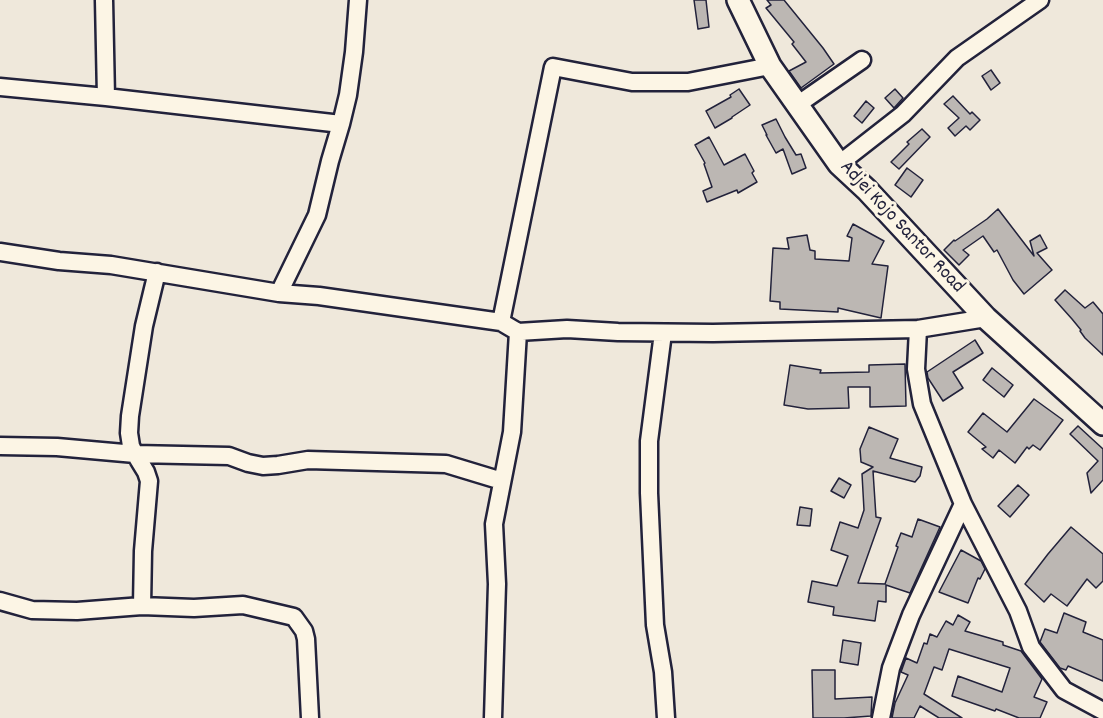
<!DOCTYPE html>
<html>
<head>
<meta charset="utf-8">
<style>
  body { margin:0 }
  canvas { display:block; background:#efe8db }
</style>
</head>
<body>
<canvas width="1103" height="718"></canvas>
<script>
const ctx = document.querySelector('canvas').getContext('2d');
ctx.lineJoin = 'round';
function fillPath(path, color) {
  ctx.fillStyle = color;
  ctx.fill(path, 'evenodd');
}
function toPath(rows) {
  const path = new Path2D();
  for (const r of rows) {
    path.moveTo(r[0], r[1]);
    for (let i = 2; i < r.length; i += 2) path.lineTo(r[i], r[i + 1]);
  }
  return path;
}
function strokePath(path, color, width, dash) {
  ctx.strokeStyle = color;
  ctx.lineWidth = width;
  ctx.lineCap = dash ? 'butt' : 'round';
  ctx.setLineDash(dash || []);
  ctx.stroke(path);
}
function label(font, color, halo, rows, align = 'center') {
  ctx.font = font + ' Dekko,sans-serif';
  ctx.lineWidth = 6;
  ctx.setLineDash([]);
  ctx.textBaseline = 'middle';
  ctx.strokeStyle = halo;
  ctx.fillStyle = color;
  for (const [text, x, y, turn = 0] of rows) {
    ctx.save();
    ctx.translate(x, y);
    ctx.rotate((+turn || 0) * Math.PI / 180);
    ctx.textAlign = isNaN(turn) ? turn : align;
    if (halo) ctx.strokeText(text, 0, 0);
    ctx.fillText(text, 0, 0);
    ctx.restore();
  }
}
const building = toPath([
  [694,0,706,0,709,27,698,29,694,0],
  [767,0,784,0,823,48,834,64,801,88,789,71,806,62,792,44,794,42,766,8,771,5,767,0],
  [991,70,1000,83,991,90,982,76,991,70],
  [739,89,750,105,732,117,732,118,715,128,706,111,731,97,730,95,739,89],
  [895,89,903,98,894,108,885,98,895,89],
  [953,96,970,114,972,112,980,120,970,130,966,126,955,136,948,128,959,118,944,104,953,96],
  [866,101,874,108,862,123,854,116,866,101],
  [776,119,785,137,796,155,801,154,806,168,792,174,783,149,776,153,766,135,767,135,762,125,776,119],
  [922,129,930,137,899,169,891,162,909,144,907,142,922,129],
  [709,137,724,165,745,154,754,171,752,173,757,182,738,193,737,190,707,202,703,191,712,187,704,164,705,163,695,145,709,137],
  [907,168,923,180,911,197,895,185,907,168],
  [998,209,1034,256,1030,241,1040,235,1047,248,1037,253,1052,270,1024,294,1013,280,997,250,994,252,983,236,963,250,969,255,959,265,944,250,954,240,955,241,987,219,998,209],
  [853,224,884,241,872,264,888,266,881,318,838,308,838,312,780,309,780,302,770,301,773,248,789,249,787,238,807,235,810,250,815,251,815,259,849,261,852,238,847,236,853,224],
  [1065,290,1085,308,1093,302,1103,314,1103,355,1085,338,1080,331,1081,330,1072,319,1055,300,1065,290],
  [975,340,983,353,953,372,963,388,943,401,928,378,927,372,975,340],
  [905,364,906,406,870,407,870,387,848,387,849,408,808,409,784,405,790,365,821,370,820,373,869,372,869,365,905,364],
  [992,368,1013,385,1004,397,983,380,992,368],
  [1034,399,1063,420,1040,450,1033,445,1029,449,1027,447,1015,463,999,450,993,458,982,449,986,447,968,432,983,413,1007,432,1034,399],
  [1078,426,1103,449,1103,480,1091,493,1087,473,1098,461,1070,434,1078,426],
  [869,427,898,439,890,458,922,467,920,476,915,482,873,471,876,517,881,518,858,583,885,584,898,547,896,546,901,533,912,537,918,519,940,527,910,593,886,585,886,602,878,601,875,621,833,615,834,607,808,602,812,581,837,586,848,556,831,550,840,522,858,528,864,510,862,474,873,467,861,462,860,449,869,427],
  [839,478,851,485,844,498,831,491,839,478],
  [1018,485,1029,495,1010,517,998,506,1018,485],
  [800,507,812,509,810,526,797,525,800,507],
  [1071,527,1103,554,1103,581,1096,588,1087,579,1067,606,1051,594,1044,602,1025,584,1048,554,1071,527],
  [961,550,981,561,985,569,980,579,978,578,968,603,939,592,961,550],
  [1064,613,1086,622,1083,632,1103,640,1103,681,1068,666,1066,670,1060,668,1040,642,1045,629,1057,633,1064,613],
  [958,615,970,622,965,631,1003,642,1003,645,1021,651,1042,679,1034,697,1047,702,1040,718,1019,718,996,709,995,711,952,696,958,676,1002,692,1010,668,949,649,942,670,934,667,924,694,962,718,939,718,920,706,914,718,892,718,895,703,908,675,901,672,906,658,917,663,924,643,927,644,930,634,937,637,946,621,953,625,958,615],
  [843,640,861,643,858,665,840,662,843,640],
  [812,670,835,670,835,699,872,697,871,716,844,718,813,718,812,670]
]);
fillPath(building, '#bcb7b3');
strokePath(building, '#22223b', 1.5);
const minor = toPath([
  [104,0,106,97],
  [0,87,106,97,341,124],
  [797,105,862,60],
  [839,164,903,114,957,58,1040,0],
  [0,252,59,261,111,265,279,293,319,296,501,322,518,332,567,329,618,332,713,333,918,329,986,318],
  [157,272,144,326,130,416,129,433,131,446,135,454,229,456,248,463,263,466,278,465,308,460,446,464,502,481],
  [279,293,317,215,330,161,341,124,348,95,354,52,358,0],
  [501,322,553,67,632,82,688,82,770,66],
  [918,329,916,369,922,404,963,504,1018,611,1031,647,1064,690,1103,711],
  [663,333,649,441,649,493,655,625,663,672,666,718],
  [0,446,57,447,135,454,146,472,149,481,143,551,142,606],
  [0,601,32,610,77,611,142,606,194,608,243,605,294,617,304,631,306,639,310,718],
  [493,718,497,584,494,524,512,432,518,332],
  [881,718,891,668,911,615,963,504]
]);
const tertiary = toPath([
  [738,0,770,66,839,164,867,190,986,318,1103,424]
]);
strokePath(minor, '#22223b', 21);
strokePath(tertiary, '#22223b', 26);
strokePath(minor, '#fcf5e5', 16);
strokePath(tertiary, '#fcf5e5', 21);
label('20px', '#22223b', '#fcf5e5', [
  ["Adjei Kojo Santor Road",901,228,47]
]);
</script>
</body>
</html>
